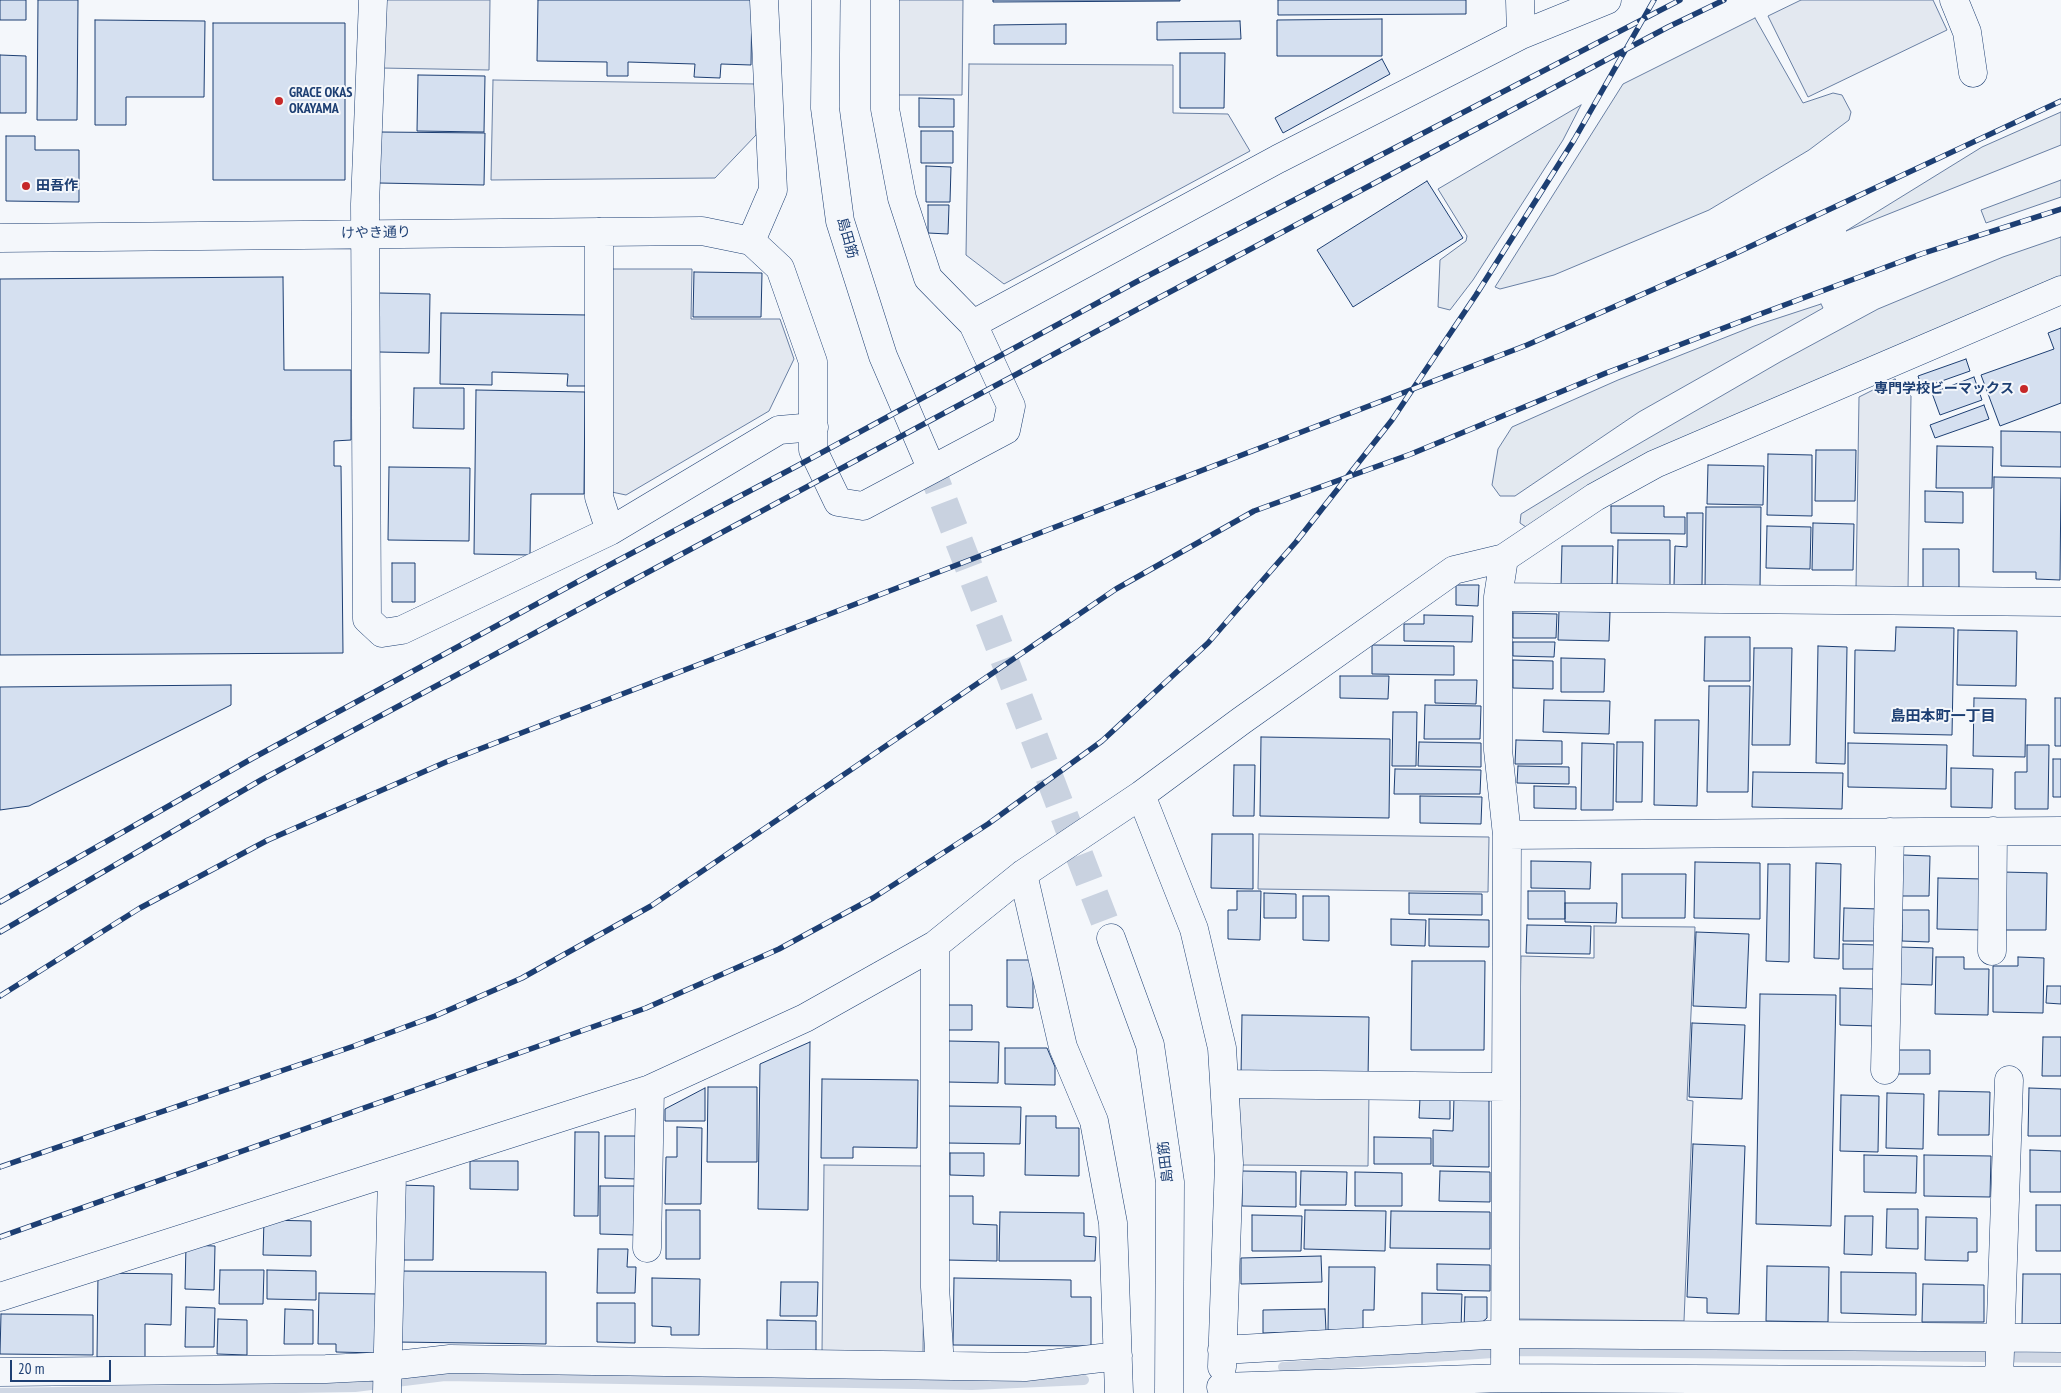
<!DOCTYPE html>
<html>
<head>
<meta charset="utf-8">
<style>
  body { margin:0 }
  #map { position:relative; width:2061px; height:1393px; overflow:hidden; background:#f4f7fb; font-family:"PT Sans Narrow",sans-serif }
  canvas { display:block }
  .scale { position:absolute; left:10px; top:1360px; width:101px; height:22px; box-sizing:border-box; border:2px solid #1d3f73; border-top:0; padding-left:6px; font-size:15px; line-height:18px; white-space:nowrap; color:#1d3f73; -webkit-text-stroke:4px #f4f7fb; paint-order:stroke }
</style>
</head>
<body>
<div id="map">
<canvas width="2061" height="1393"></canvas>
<div class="scale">20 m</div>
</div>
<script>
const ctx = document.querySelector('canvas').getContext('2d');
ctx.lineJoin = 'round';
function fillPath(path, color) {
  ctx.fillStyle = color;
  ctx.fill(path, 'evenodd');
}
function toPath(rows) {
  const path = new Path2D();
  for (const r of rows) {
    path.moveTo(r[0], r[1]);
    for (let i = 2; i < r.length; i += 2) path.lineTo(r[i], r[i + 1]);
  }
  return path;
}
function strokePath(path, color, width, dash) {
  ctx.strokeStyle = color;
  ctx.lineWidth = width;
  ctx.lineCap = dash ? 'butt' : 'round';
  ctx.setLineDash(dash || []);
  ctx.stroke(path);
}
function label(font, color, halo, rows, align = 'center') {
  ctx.font = font + ' "PT Sans Narrow","Noto Sans JP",sans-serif';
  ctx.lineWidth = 4;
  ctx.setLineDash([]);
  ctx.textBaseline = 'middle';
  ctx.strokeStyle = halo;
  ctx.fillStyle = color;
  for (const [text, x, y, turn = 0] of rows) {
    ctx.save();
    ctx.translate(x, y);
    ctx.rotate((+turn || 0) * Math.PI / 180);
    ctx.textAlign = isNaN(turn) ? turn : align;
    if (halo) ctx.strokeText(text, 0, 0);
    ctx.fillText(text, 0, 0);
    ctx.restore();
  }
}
const green = toPath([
  [1755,18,1803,103,1833,93,1842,95,1851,112,1849,120,1809,150,1709,210,1554,275,1500,289,1495,287,1623,84,1755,18],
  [1581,105,1563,140,1473,280,1450,310,1438,307,1440,260,1466,241,1467,236,1438,189,1581,105],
  [2061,112,2061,145,1846,231,1982,147,2061,112],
  [2061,180,2061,197,1986,223,1981,210,2061,180],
  [2061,237,2061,280,1526,527,1520,523,1521,514,1585,475,1780,362,1878,309,2003,257,2061,237],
  [1821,304,1823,308,1639,412,1515,496,1500,496,1492,485,1498,449,1512,427,1618,380,1754,326,1821,304]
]);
fillPath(green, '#e3e9f0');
strokePath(green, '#687fa3', 1);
const parking = toPath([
  [383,0,490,0,489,70,381,68,383,0],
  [895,0,963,0,962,95,894,95,895,0],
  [1801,0,1933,0,1947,30,1808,97,1768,16,1801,0],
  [969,64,1173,65,1173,113,1228,114,1250,151,1004,284,966,255,969,64],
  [493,80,757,84,756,135,715,178,491,180,493,80],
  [612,269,692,269,691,319,780,319,794,359,769,411,626,495,607,491,612,269],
  [1895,379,1911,396,1908,589,1856,588,1859,397,1895,379],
  [1259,834,1489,837,1488,892,1258,889,1259,834],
  [1594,926,1695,927,1687,1100,1693,1101,1684,1321,1515,1319,1521,956,1594,958,1594,926],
  [1239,1091,1369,1092,1368,1166,1239,1165,1239,1091],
  [824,1165,925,1166,923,1354,822,1352,824,1165]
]);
fillPath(parking, '#e3e8f0');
strokePath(parking, '#687fa3', 1);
strokePath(toPath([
  [1283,1367,1523,1351,2061,1358],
  [0,1393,355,1387,445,1376,972,1385,1084,1380]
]), '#cfd7e4', 10);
const building = toPath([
  [0,0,26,0,26,20,0,20,0,0],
  [38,0,78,0,77,120,37,120,38,0],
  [538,0,752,0,751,65,721,64,720,78,694,77,695,64,628,62,628,76,607,76,607,62,537,61,538,0],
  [993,0,1180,0,1180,1,993,2,993,0],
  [1278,0,1466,0,1466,14,1278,15,1278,0],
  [1382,19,1382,56,1277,56,1277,20,1382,19],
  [95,20,205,21,204,97,126,97,126,125,95,125,95,20],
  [1240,21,1241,39,1157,40,1157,22,1240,21],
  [213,23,345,23,345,180,213,180,213,23],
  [1066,24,1066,44,994,44,994,25,1066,24],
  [1180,53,1225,53,1224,108,1180,108,1180,53],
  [0,55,26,56,26,113,0,113,0,55],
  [1382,59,1390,74,1283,133,1275,118,1382,59],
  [418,75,485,76,484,132,417,131,418,75],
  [919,98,954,99,954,127,919,127,919,98],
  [921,131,953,131,953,163,921,163,921,131],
  [379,132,485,133,484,185,379,183,379,132],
  [6,136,35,136,35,150,79,150,79,202,6,201,6,136],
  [926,166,951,167,950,202,926,202,926,166],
  [1427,181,1463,238,1353,307,1317,250,1427,181],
  [928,205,949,205,948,234,928,233,928,205],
  [694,272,762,273,761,317,693,317,694,272],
  [283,277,284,370,351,370,351,440,334,441,334,466,341,466,343,653,0,655,0,279,283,277],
  [379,293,430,294,429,353,379,352,379,293],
  [441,313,588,315,587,386,567,386,568,374,492,372,492,385,440,384,441,313],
  [2061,328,2061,403,2000,426,1981,375,2054,349,2048,333,2061,328],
  [1966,359,1970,371,1922,388,1918,376,1966,359],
  [1974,377,1982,400,1940,415,1932,393,1974,377],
  [414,388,464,388,464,429,413,428,414,388],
  [476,390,585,392,584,494,531,494,530,555,474,554,476,390],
  [1984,405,1989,419,1935,438,1930,425,1984,405],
  [2001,431,2061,432,2061,467,2001,466,2001,431],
  [1937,446,1993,447,1992,488,1936,488,1937,446],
  [1816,450,1856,450,1855,501,1815,501,1816,450],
  [1768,454,1812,455,1812,516,1767,515,1768,454],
  [1708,465,1764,466,1763,505,1707,504,1708,465],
  [389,467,470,468,469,541,388,540,389,467],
  [1994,477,2061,478,2060,580,2036,579,2036,572,1993,572,1994,477],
  [1925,491,1963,492,1963,523,1925,522,1925,491],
  [1611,506,1664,506,1664,517,1685,517,1685,534,1611,533,1611,506],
  [1706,507,1761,507,1760,588,1705,587,1706,507],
  [1687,513,1703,513,1702,585,1674,585,1675,546,1687,547,1687,513],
  [1813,523,1854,524,1853,570,1812,570,1813,523],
  [1767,526,1811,527,1810,569,1766,568,1767,526],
  [1618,540,1670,540,1670,589,1617,588,1618,540],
  [1562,546,1613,546,1612,588,1561,587,1562,546],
  [1923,549,1959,549,1959,591,1923,591,1923,549],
  [392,563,415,563,415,602,392,602,392,563],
  [1456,585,1479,585,1478,606,1456,605,1456,585],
  [1559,611,1610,612,1609,641,1558,640,1559,611],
  [1513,613,1557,614,1556,638,1513,638,1513,613],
  [1424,615,1473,616,1472,642,1404,641,1404,624,1424,624,1424,615],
  [1896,627,1954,628,1952,735,1854,733,1855,650,1895,651,1896,627],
  [1958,630,2017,631,2016,686,1957,685,1958,630],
  [1705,637,1750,637,1750,681,1704,681,1705,637],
  [1513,642,1555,642,1554,657,1513,656,1513,642],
  [1372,645,1454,646,1454,675,1372,674,1372,645],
  [1818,646,1847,647,1845,764,1816,763,1818,646],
  [1754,648,1792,648,1790,745,1752,745,1754,648],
  [1561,658,1605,659,1604,692,1561,692,1561,658],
  [1513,660,1553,661,1553,689,1513,688,1513,660],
  [1340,676,1389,676,1388,699,1340,698,1340,676],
  [1435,680,1477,680,1476,704,1435,703,1435,680],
  [231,685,231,705,29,806,0,810,0,687,231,685],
  [1709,686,1750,686,1748,792,1707,792,1709,686],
  [1974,698,2026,699,2025,757,1973,756,1974,698],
  [2055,698,2061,698,2061,746,2055,746,2055,698],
  [1544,700,1610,701,1609,734,1543,732,1544,700],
  [1425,705,1481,706,1480,739,1424,739,1425,705],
  [1393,712,1417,712,1416,766,1392,766,1393,712],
  [1655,720,1699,720,1697,806,1654,805,1655,720],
  [1261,737,1390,739,1389,818,1260,816,1261,737],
  [1516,740,1562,741,1562,764,1515,764,1516,740],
  [1419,742,1481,743,1481,767,1418,766,1419,742],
  [1617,742,1643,742,1642,802,1616,802,1617,742],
  [1582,743,1614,744,1613,810,1581,810,1582,743],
  [1848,743,1947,745,1946,789,1848,787,1848,743],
  [2027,745,2049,745,2048,809,2015,809,2015,772,2027,772,2027,745],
  [2053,759,2061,759,2061,797,2053,797,2053,759],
  [1234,765,1255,765,1254,816,1233,816,1234,765],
  [1518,766,1569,767,1569,784,1517,783,1518,766],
  [1951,768,1993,769,1992,808,1951,807,1951,768],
  [1395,769,1481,770,1480,794,1394,794,1395,769],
  [1753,772,1843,773,1842,809,1752,807,1753,772],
  [1534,786,1576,787,1576,809,1534,808,1534,786],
  [1420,796,1482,797,1481,824,1420,823,1420,796],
  [1212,834,1253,834,1253,889,1211,888,1212,834],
  [1903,855,1930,856,1929,896,1902,896,1903,855],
  [1531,861,1591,862,1590,889,1531,888,1531,861],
  [1695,862,1760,863,1760,919,1694,918,1695,862],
  [1816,863,1841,864,1839,959,1814,958,1816,863],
  [1768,864,1790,864,1789,962,1766,961,1768,864],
  [2002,872,2047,873,2046,930,2002,930,2002,872],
  [1622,874,1686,874,1685,918,1622,918,1622,874],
  [1938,878,1983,879,1982,930,1937,929,1938,878],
  [1237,891,1261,891,1260,940,1228,939,1228,910,1237,910,1237,891],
  [1528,891,1565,891,1565,919,1528,919,1528,891],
  [1264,893,1296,894,1296,918,1264,918,1264,893],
  [1409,893,1482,894,1482,915,1409,914,1409,893],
  [1303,896,1329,896,1329,941,1303,940,1303,896],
  [1565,903,1617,903,1616,923,1565,922,1565,903],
  [1844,908,1879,909,1878,941,1843,941,1844,908],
  [1902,910,1929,910,1929,942,1902,941,1902,910],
  [1391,919,1426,920,1425,946,1391,945,1391,919],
  [1429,919,1489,920,1489,947,1429,946,1429,919],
  [1527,925,1591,926,1590,954,1526,953,1527,925],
  [1696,932,1749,934,1746,1008,1693,1006,1696,932],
  [1843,944,1876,945,1876,969,1843,969,1843,944],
  [1900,947,1933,948,1932,985,1900,984,1900,947],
  [1936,957,1964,957,1964,969,1989,969,1988,1015,1935,1014,1936,957],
  [2018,957,2044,958,2043,1013,1993,1012,1993,966,2018,966,2018,957],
  [1007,960,1033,960,1033,1008,1007,1007,1007,960],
  [1412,961,1485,961,1484,1050,1411,1050,1412,961],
  [2047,986,2061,986,2061,1004,2046,1003,2047,986],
  [1840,988,1875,989,1874,1026,1840,1025,1840,988],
  [1760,994,1836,995,1831,1226,1756,1224,1760,994],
  [943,1005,972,1005,972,1030,943,1030,943,1005],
  [1242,1015,1369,1017,1368,1079,1241,1077,1242,1015],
  [1692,1023,1745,1025,1742,1099,1689,1097,1692,1023],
  [2043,1037,2061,1037,2061,1076,2042,1076,2043,1037],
  [948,1041,999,1042,998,1083,947,1082,948,1041],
  [810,1042,808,1210,758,1209,760,1064,810,1042],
  [1005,1048,1047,1048,1055,1067,1055,1085,1005,1084,1005,1048],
  [1898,1050,1930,1050,1930,1074,1898,1074,1898,1050],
  [822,1079,918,1080,917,1148,853,1147,853,1158,821,1158,822,1079],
  [708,1087,757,1087,757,1162,707,1162,708,1087],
  [705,1088,705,1121,665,1121,665,1109,705,1088],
  [2029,1088,2061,1089,2061,1136,2028,1136,2029,1088],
  [1939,1091,1990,1092,1989,1135,1938,1135,1939,1091],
  [1887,1093,1924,1094,1923,1149,1886,1148,1887,1093],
  [1841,1095,1879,1096,1878,1152,1840,1151,1841,1095],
  [1420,1098,1450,1099,1450,1119,1419,1118,1420,1098],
  [1454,1098,1489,1099,1489,1167,1433,1166,1433,1130,1453,1131,1454,1098],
  [947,1106,1021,1107,1020,1144,946,1143,947,1106],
  [1026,1116,1056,1116,1056,1128,1079,1128,1079,1176,1025,1175,1026,1116],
  [677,1127,702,1128,701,1204,665,1204,666,1157,677,1157,677,1127],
  [575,1132,599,1132,598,1216,574,1216,575,1132],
  [605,1136,638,1136,637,1179,605,1178,605,1136],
  [1374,1137,1431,1138,1431,1164,1374,1164,1374,1137],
  [1693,1144,1745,1146,1739,1314,1707,1313,1707,1298,1687,1297,1693,1144],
  [2030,1150,2061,1151,2061,1192,2030,1192,2030,1150],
  [950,1153,984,1153,984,1176,950,1175,950,1153],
  [1864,1155,1917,1156,1916,1193,1864,1192,1864,1155],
  [1924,1155,1991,1156,1990,1197,1924,1196,1924,1155],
  [470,1161,518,1161,518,1190,470,1189,470,1161],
  [1242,1171,1296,1172,1296,1207,1242,1206,1242,1171],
  [1301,1171,1347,1172,1346,1205,1300,1205,1301,1171],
  [1440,1171,1490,1172,1490,1202,1439,1201,1440,1171],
  [1355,1172,1402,1173,1402,1206,1355,1206,1355,1172],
  [398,1185,434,1186,433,1260,397,1260,398,1185],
  [600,1186,637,1186,636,1235,600,1234,600,1186],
  [947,1196,973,1196,973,1224,997,1225,997,1261,946,1260,947,1196],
  [2036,1205,2061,1205,2061,1251,2036,1251,2036,1205],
  [1887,1209,1918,1209,1918,1249,1886,1248,1887,1209],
  [666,1210,700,1210,700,1259,666,1259,666,1210],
  [1305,1210,1386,1211,1385,1251,1304,1249,1305,1210],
  [1391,1211,1490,1212,1490,1249,1390,1248,1391,1211],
  [1000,1212,1084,1213,1084,1236,1096,1237,1095,1261,999,1261,1000,1212],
  [1252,1215,1302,1216,1301,1251,1252,1251,1252,1215],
  [1845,1216,1873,1216,1872,1255,1844,1254,1845,1216],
  [1926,1217,1977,1218,1977,1252,1968,1252,1968,1261,1925,1260,1926,1217],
  [264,1220,311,1221,311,1256,263,1255,264,1220],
  [186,1245,215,1246,214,1290,185,1289,186,1245],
  [598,1249,628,1249,627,1267,636,1267,635,1293,597,1293,598,1249],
  [1321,1256,1322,1282,1241,1284,1241,1258,1321,1256],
  [1437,1264,1490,1265,1490,1291,1437,1290,1437,1264],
  [1767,1266,1829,1267,1828,1322,1766,1321,1767,1266],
  [1329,1267,1375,1267,1374,1310,1363,1310,1363,1331,1328,1330,1329,1267],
  [220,1270,264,1270,263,1304,219,1304,220,1270],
  [267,1270,316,1271,316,1300,267,1299,267,1270],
  [396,1271,546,1272,546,1344,396,1342,396,1271],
  [1841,1272,1916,1273,1916,1315,1841,1313,1841,1272],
  [98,1273,172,1274,171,1325,145,1324,145,1357,97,1357,98,1273],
  [2023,1274,2061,1274,2061,1324,2022,1324,2023,1274],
  [652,1278,700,1279,699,1335,671,1335,671,1327,652,1326,652,1278],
  [954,1278,1071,1280,1071,1297,1091,1297,1091,1346,953,1345,954,1278],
  [781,1282,818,1282,817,1316,780,1316,781,1282],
  [1923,1284,1984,1285,1984,1322,1922,1322,1923,1284],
  [319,1293,379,1294,378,1353,336,1352,336,1344,318,1344,319,1293],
  [1422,1293,1462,1294,1461,1330,1422,1330,1422,1293],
  [1465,1297,1487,1297,1487,1318,1473,1330,1464,1330,1465,1297],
  [597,1303,635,1303,635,1343,597,1342,597,1303],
  [186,1307,215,1308,214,1347,185,1347,186,1307],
  [285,1309,313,1310,313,1344,284,1344,285,1309],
  [1325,1309,1326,1331,1263,1333,1263,1310,1325,1309],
  [1,1314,93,1315,93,1355,0,1354,1,1314],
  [218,1319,247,1320,247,1355,217,1354,218,1319],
  [767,1320,816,1321,816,1352,767,1351,767,1320],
  [1541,1390,1608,1391,1608,1393,1541,1393,1541,1390]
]);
fillPath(building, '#d5e0f0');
strokePath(building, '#1d3f73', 1);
strokePath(toPath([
  [929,463,1111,938]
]), '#c9d2e0', 28, [28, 14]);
const minor = toPath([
  [373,0,365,204,367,619,382,633,402,630,610,531,779,430,814,427],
  [826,0,825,108,840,221,883,356,929,463],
  [1954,0,1967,32,1973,73],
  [1521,35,1607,0],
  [599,232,599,497,610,531],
  [0,238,702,231,751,241],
  [751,241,780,268,813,362,813,450,838,502,863,506,1006,430,1011,406,973,324,928,278,902,198,885,109,885,0],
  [751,241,773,190,764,0],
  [973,324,1278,159,1521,35,1520,0],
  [1504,558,1498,597,1498,750,1507,835,1505,1378],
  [1498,597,2061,602],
  [1141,795,1194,929,1222,1048,1229,1163,1222,1367],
  [1507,835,2061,831],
  [1023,874,1063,1047,1094,1121,1113,1223,1119,1393],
  [1111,938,1150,1045,1170,1182,1169,1393],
  [935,945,935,1287,940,1366],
  [1992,951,1993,831],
  [1885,1070,1890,832],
  [1225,1084,1506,1087],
  [647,1248,650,1089],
  [0,1297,650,1089,805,1018,935,945,1023,874,1141,795,1241,721,1454,570,1504,558,1595,497,1655,464,2061,290],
  [1222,1350,1505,1334,2061,1338],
  [0,1372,326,1369,388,1366,450,1359,1025,1367,1118,1356],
  [1999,1380,2009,1080],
  [1221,1387,1505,1378,2061,1381],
  [387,1393,392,1174]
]);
strokePath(minor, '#1d3f73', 29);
strokePath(minor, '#f4f7fb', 28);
const rail = toPath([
  [0,902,253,758,579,581,797,466,1136,282,1680,0],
  [0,932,261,780,1151,302,1668,27,1724,0],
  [0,996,140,908,268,840,446,762,1527,345,1734,254,2061,101],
  [0,1167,354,1046,435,1016,522,978,651,906,1116,589,1254,511,1411,454,1606,373,1755,316,1921,254,2061,209],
  [0,1237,646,1008,779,949,873,898,988,824,1102,741,1208,643,1296,542,1392,420,1476,295,1574,140,1654,0]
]);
strokePath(rail, '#1d3f73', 5.5);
strokePath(rail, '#f4f7fb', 4, [11]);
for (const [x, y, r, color] of [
  [279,101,5,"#c62828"],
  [26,186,5,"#c62828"],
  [2024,389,5,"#c62828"]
]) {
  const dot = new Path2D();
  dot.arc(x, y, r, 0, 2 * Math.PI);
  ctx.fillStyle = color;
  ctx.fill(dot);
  strokePath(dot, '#f4f7fb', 2);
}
label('bold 14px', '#1d3f73', '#f4f7fb', [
  ["GRACE OKAS",289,93],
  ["OKAYAMA",289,109],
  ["田吾作",36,186],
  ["専門学校ビーマックス",2014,389,"right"]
], 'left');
label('14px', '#1d3f73', '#f4f7fb', [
  ["けやき通り",376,233,-1],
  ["島田筋",847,238,74],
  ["島田筋",1166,1162,-97]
]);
label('bold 15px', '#1d3f73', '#f4f7fb', [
  ["島田本町一丁目",1943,717]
]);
</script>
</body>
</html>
